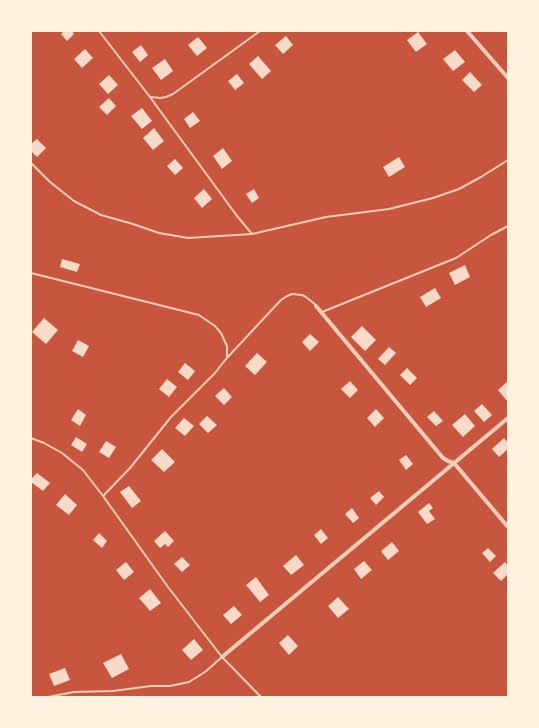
<!DOCTYPE html>
<html>
<head>
<meta charset="utf-8">
<style>
  body { margin:0 }
  #map { position:relative; width:539px; height:728px; overflow:hidden; background:#c8553d; font-family:"PT Sans",sans-serif }
  canvas { display:block }
  .frame { position:absolute; inset:0; border:32px solid #fff3e0; pointer-events:none }
</style>
</head>
<body>
<div id="map">
<canvas width="539" height="728"></canvas>
<div class="frame"></div>
</div>
<script>
const ctx = document.querySelector('canvas').getContext('2d');
ctx.lineJoin = 'round';
function fillPath(path, color) {
  ctx.fillStyle = color;
  ctx.fill(path, 'evenodd');
}
function toPath(rows) {
  const path = new Path2D();
  for (const r of rows) {
    path.moveTo(r[0], r[1]);
    for (let i = 2; i < r.length; i += 2) path.lineTo(r[i], r[i + 1]);
  }
  return path;
}
function strokePath(path, color, width, dash) {
  ctx.strokeStyle = color;
  ctx.lineWidth = width;
  ctx.lineCap = dash ? 'butt' : 'round';
  ctx.setLineDash(dash || []);
  ctx.stroke(path);
}
fillPath(toPath([
  [64,31,72,31,74,34,67,41,61,34],
  [418,32,427,44,416,52,407,40],
  [286,36,293,45,283,54,275,45],
  [198,37,207,48,197,56,188,45],
  [141,45,148,55,140,62,132,52],
  [85,49,93,58,82,68,74,59],
  [455,50,465,62,453,71,443,59],
  [258,56,271,71,262,79,249,64],
  [165,59,173,71,161,80,152,68],
  [470,72,482,85,474,92,462,80],
  [237,74,244,83,235,90,228,81],
  [109,75,118,85,108,94,99,84],
  [109,98,116,106,107,115,99,107],
  [142,108,152,121,142,129,131,116],
  [193,112,200,121,190,128,184,119],
  [154,128,164,141,153,150,143,138],
  [37,139,46,148,37,157,31,151,31,144],
  [223,148,232,161,222,169,213,156],
  [399,157,405,167,389,177,383,167],
  [175,159,183,168,175,175,167,166],
  [204,189,212,199,202,208,194,198],
  [254,189,259,198,252,203,246,194],
  [62,259,80,264,77,272,60,267],
  [465,265,470,277,455,285,449,273],
  [435,288,441,298,426,307,420,297],
  [44,318,58,330,46,344,32,332],
  [362,326,376,340,365,351,351,337],
  [310,334,319,342,310,351,302,342],
  [78,340,89,346,83,357,72,351],
  [389,347,396,353,385,365,378,359],
  [257,353,267,362,255,375,245,366],
  [185,363,195,371,188,380,178,372],
  [407,368,417,378,410,385,400,375],
  [167,379,177,387,169,397,159,389],
  [350,381,358,390,350,398,341,389],
  [508,381,508,402,498,390],
  [224,388,232,397,224,405,215,396],
  [482,404,492,415,484,422,474,411],
  [78,409,86,415,80,426,71,420],
  [376,409,384,418,375,427,367,418],
  [434,411,443,421,436,426,427,417],
  [465,414,475,426,463,437,452,425],
  [207,416,217,425,208,433,199,424],
  [184,418,194,426,185,436,175,428],
  [76,437,87,444,82,452,71,445],
  [504,438,508,443,508,449,499,457,492,449],
  [106,441,116,447,109,458,99,452],
  [162,449,175,462,164,472,151,460],
  [406,455,413,464,406,470,399,460],
  [37,473,50,483,43,491,31,482,31,479],
  [129,486,141,501,132,508,120,492],
  [379,491,384,497,376,505,370,498],
  [65,494,77,505,69,515,56,505],
  [429,503,433,508,429,511,435,519,427,524,418,512],
  [352,508,359,518,353,523,345,514],
  [321,529,328,538,321,544,314,535],
  [165,531,174,541,168,547,165,544,160,548,154,541],
  [99,533,107,541,102,548,93,540],
  [392,542,399,551,388,560,381,551],
  [488,548,496,556,490,562,482,553],
  [296,555,304,565,291,575,283,566],
  [182,557,190,565,182,572,174,564],
  [364,561,372,570,361,579,354,569],
  [126,562,134,572,124,580,116,570],
  [505,562,508,566,508,574,501,581,493,573],
  [256,577,269,595,260,602,246,585],
  [150,589,161,603,150,611,139,598],
  [338,597,349,609,338,618,328,606],
  [234,606,242,615,231,624,223,615],
  [288,635,298,646,289,655,279,643],
  [194,639,203,650,191,660,182,650],
  [121,654,129,669,112,678,103,663],
  [65,668,70,680,54,686,49,674]
]), '#f7dbc8');
strokePath(toPath([
  [99,31,150,97,237,216,252,234],
  [151,97,160,98,166,97,173,94,260,31],
  [31,163,50,182,74,201,101,215,133,224,159,233,188,238,252,234,326,217,389,209,433,198,459,189,481,177,508,160],
  [31,273,199,315,215,326,221,333,227,346,227,358],
  [322,312,456,258,491,235,508,226],
  [31,438,44,443,62,453,83,470,103,496,168,587,222,657,261,697],
  [103,496,130,468,171,417,215,373,226,359,266,316,281,300,287,296,292,294,302,295,306,297,316,305],
  [48,697,74,692,113,691,151,686,170,686,189,682,205,672,222,657]
]), '#f1ccb7', 2);
strokePath(toPath([
  [467,31,508,78],
  [316,306,443,458,448,461,454,463,508,527],
  [222,657,508,418]
]), '#f1ccb7', 4);
</script>
</body>
</html>
